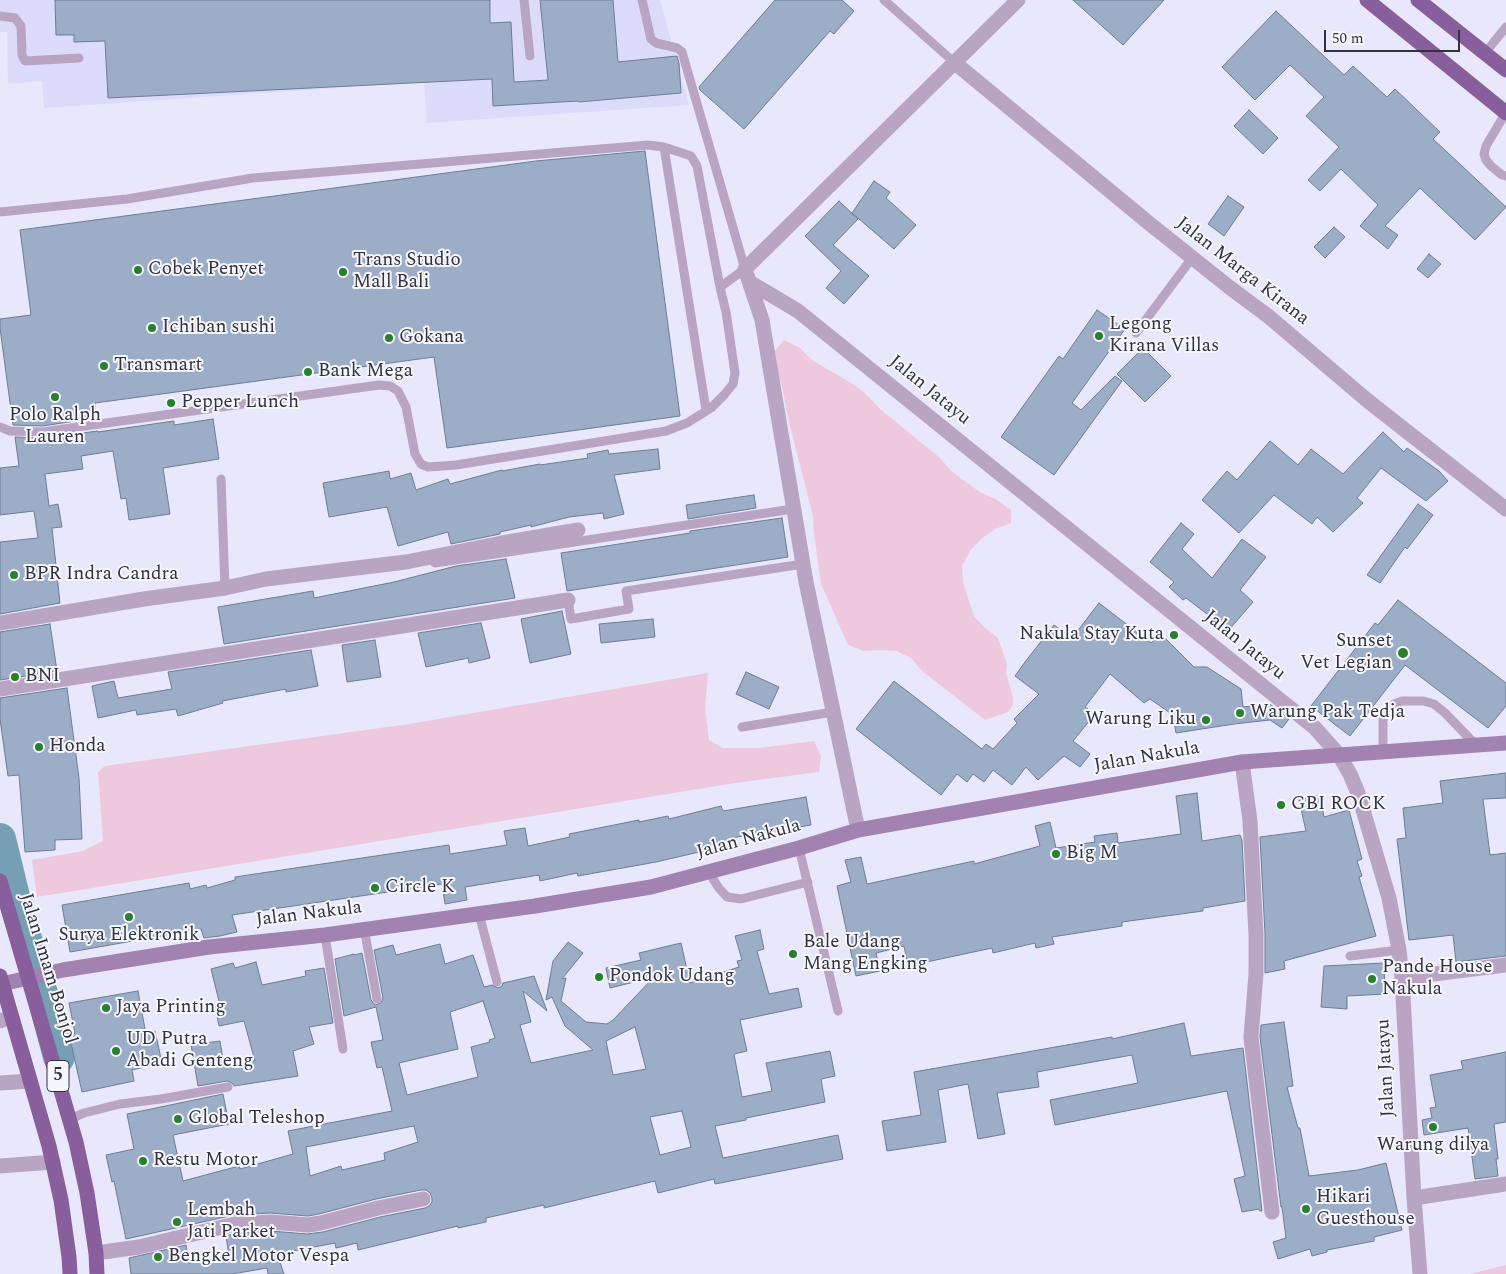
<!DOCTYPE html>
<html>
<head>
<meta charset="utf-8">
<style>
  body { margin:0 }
  #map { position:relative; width:1506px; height:1274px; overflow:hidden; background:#e8e7fb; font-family:Spectral,serif }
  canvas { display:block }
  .scale { position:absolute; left:1324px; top:30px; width:136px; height:22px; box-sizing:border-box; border:2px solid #32313d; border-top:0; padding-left:6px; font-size:15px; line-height:18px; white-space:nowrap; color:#32313d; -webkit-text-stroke:4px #f6f6fd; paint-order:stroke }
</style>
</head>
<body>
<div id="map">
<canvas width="1506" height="1274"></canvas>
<div class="scale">50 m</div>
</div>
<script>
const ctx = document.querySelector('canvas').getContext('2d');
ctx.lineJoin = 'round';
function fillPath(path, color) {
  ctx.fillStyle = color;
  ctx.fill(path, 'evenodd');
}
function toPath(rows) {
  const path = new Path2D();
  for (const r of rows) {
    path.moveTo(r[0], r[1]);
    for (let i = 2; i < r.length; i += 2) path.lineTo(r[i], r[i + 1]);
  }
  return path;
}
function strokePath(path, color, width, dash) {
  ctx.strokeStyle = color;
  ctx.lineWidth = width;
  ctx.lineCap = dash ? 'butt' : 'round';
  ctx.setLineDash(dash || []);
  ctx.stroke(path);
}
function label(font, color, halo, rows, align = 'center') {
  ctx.font = font + ' Spectral,serif';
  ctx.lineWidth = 4;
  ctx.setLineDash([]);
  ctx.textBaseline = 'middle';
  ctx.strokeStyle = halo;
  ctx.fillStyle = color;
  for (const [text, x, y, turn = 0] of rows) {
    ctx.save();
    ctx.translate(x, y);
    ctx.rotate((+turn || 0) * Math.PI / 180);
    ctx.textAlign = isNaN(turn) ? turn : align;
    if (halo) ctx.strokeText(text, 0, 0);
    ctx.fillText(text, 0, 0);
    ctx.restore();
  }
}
fillPath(toPath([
  [0,0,660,0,689,105,427,123,424,82,44,108,42,81,8,84,7,32,0,32]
]), '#dcdbfa');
fillPath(toPath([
  [784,340,800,348,812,360,856,386,869,397,880,409,940,458,952,472,980,492,997,500,1011,510,1011,523,995,529,981,539,970,551,962,566,963,583,974,616,985,628,998,638,1007,664,1006,673,1013,697,1013,705,1008,712,985,720,922,671,911,658,896,651,880,650,864,651,848,645,821,584,814,533,813,516,788,418,782,386,776,370,773,353],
  [708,673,705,708,709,740,723,748,759,748,814,741,821,756,819,772,735,783,37,897,32,860,83,851,103,841,98,772,105,766,409,724],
  [1506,1265,1506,1274,1470,1274]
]), '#eec9de');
strokePath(toPath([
  [0,839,17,909,32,959],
  [42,993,59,1057]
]), '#769fb3', 32);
const building = toPath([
  [55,0,490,0,490,23,511,22,514,82,548,80,540,0,613,0,618,62,677,56,679,63,681,93,579,102,578,101,493,106,492,79,108,98,105,41,74,42,74,35,56,35,55,0],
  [775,0,842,0,854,11,834,34,830,31,744,129,700,90,699,87,775,0],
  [1073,0,1164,0,1123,45,1073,0],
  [1276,11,1344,75,1353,66,1387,97,1395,89,1440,132,1433,139,1506,207,1475,240,1420,188,1385,226,1398,235,1388,249,1360,226,1378,205,1341,169,1320,191,1308,180,1339,147,1306,116,1324,97,1290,65,1255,100,1222,67,1276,11],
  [1249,110,1278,138,1263,154,1234,126,1249,110],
  [645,151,680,416,447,448,434,357,95,403,96,418,42,426,13,425,0,328,0,319,31,315,20,230,536,161,645,151],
  [874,181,890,192,886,198,916,225,894,249,852,213,874,181],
  [1228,196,1244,207,1224,236,1208,224,1228,196],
  [839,201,858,219,833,245,869,276,844,304,826,288,841,271,805,236,839,201],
  [1334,227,1345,237,1325,258,1314,247,1334,227],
  [1429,254,1441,264,1428,278,1417,269,1429,254],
  [1097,310,1125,329,1072,403,1081,410,1115,376,1122,381,1054,475,1001,437,1059,356,1063,359,1097,310],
  [1143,348,1171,376,1145,402,1117,374,1143,348],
  [213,419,219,459,163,468,170,514,129,520,126,498,121,499,113,451,81,456,83,469,45,474,49,506,58,504,62,527,52,528,60,603,0,614,0,542,38,538,34,511,0,515,0,468,19,466,15,437,43,438,98,431,98,432,174,421,174,425,213,419],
  [1383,432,1404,452,1407,448,1439,471,1448,481,1426,501,1381,468,1357,498,1363,503,1333,532,1317,517,1312,524,1274,495,1239,533,1202,500,1227,471,1237,480,1270,441,1298,465,1311,449,1343,474,1383,432],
  [658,449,660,469,614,475,624,514,604,519,603,513,569,517,531,527,531,525,500,532,500,534,451,544,448,532,398,546,387,507,329,517,323,483,389,471,390,479,411,473,416,490,448,479,450,484,502,470,502,471,540,464,540,465,588,458,587,454,608,450,609,454,658,449],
  [754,495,756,508,688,519,686,505,754,495],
  [1418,504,1433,515,1407,549,1405,547,1380,583,1367,575,1418,504],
  [782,518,788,557,567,591,561,553,690,533,690,531,782,518],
  [1181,523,1194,534,1182,549,1212,578,1242,539,1266,557,1240,590,1253,602,1227,632,1207,614,1186,598,1183,600,1169,587,1174,582,1150,562,1181,523],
  [506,559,515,598,224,644,218,607,313,591,314,598,394,582,456,566,506,559],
  [1398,600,1506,683,1506,706,1488,728,1405,665,1350,736,1311,706,1375,623,1378,625,1398,600],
  [1099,603,1151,643,1160,633,1194,667,1207,667,1241,689,1243,707,1270,704,1289,719,1282,728,1270,720,1234,724,1176,733,1173,715,1150,699,1144,703,1110,674,1085,707,1095,714,1073,741,1090,754,1080,767,1064,756,1038,780,1026,767,1012,785,993,770,984,782,973,774,967,782,957,774,941,795,856,729,894,681,982,749,986,744,993,749,1017,723,1014,719,1039,694,1015,676,1025,662,1054,625,1072,638,1099,603],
  [562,611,571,654,530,663,521,619,562,611],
  [653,619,655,637,601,643,599,624,653,619],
  [481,623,490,658,469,663,468,658,426,667,418,633,481,623],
  [50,624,57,671,0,680,0,632,50,624],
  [375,640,381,677,347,682,342,645,375,640],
  [311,650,318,686,286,692,286,689,222,701,223,703,178,716,176,709,137,715,136,710,98,718,92,686,114,681,118,698,172,689,168,672,311,650],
  [746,672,779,687,769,709,736,694,746,672],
  [67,688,79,778,82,839,55,840,55,850,25,852,19,775,8,776,0,719,0,698,67,688],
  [1506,773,1506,798,1483,799,1490,855,1506,853,1506,956,1456,962,1453,935,1409,940,1397,839,1406,838,1403,808,1443,803,1440,781,1506,773],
  [1197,793,1202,841,1240,835,1242,840,1245,901,1203,908,1203,911,1122,922,1122,926,1052,937,1054,944,1036,948,1035,943,993,953,992,948,908,966,904,946,876,953,880,971,856,976,837,886,851,882,845,860,861,857,867,884,974,861,974,864,1040,846,1035,826,1050,822,1056,848,1095,842,1094,836,1117,833,1118,843,1181,834,1176,796,1197,793],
  [1320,795,1324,817,1349,810,1362,859,1357,861,1362,876,1359,877,1376,936,1284,961,1285,969,1265,973,1265,934,1260,837,1306,831,1299,800,1320,795],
  [806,797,811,825,731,838,733,845,712,851,712,849,656,862,578,876,577,873,540,881,539,875,465,887,467,900,445,904,442,884,232,915,237,932,220,936,204,938,201,929,70,952,62,905,189,883,190,889,206,885,207,888,235,880,235,877,449,845,450,854,507,845,504,831,525,828,528,846,570,837,569,834,639,820,639,822,668,816,669,819,721,806,723,811,806,797],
  [760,930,764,949,757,951,769,994,798,988,802,1007,740,1020,747,1051,734,1054,742,1097,772,1091,766,1063,830,1051,835,1076,821,1079,825,1102,746,1118,746,1120,715,1126,723,1158,838,1135,843,1159,715,1184,714,1179,658,1193,655,1181,544,1208,544,1205,486,1218,486,1222,458,1228,458,1226,358,1250,357,1243,336,1248,335,1243,277,1254,284,1274,268,1274,267,1268,232,1274,131,1274,129,1258,186,1245,189,1263,229,1256,226,1236,236,1233,271,1231,307,1234,323,1232,380,1217,425,1208,429,1206,432,1202,432,1198,430,1193,426,1190,421,1190,376,1199,319,1214,308,1216,270,1213,234,1215,126,1239,114,1181,112,1182,106,1155,134,1149,127,1114,223,1094,229,1124,173,1135,183,1181,239,1166,240,1169,293,1154,288,1131,392,1111,382,1067,377,1068,371,1042,383,1040,376,1007,344,1016,335,959,354,954,354,955,362,953,371,1000,375,1005,381,1003,383,998,374,950,393,945,396,955,440,944,445,964,473,955,484,987,492,985,498,988,502,986,503,983,534,976,547,1011,523,991,531,1022,520,1025,531,1063,593,1050,565,1026,552,997,546,1000,553,961,568,942,583,953,562,979,566,978,561,1001,586,1022,607,1024,613,1020,654,977,610,988,606,968,641,960,639,953,681,943,690,983,739,967,737,961,742,960,735,936,760,930],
  [483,1001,495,1038,489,1040,490,1042,471,1047,478,1077,407,1095,399,1063,458,1049,450,1012,483,1001],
  [635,1027,646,1069,613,1075,606,1041,635,1027],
  [682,1111,691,1147,660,1155,650,1117,682,1111],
  [414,1126,418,1142,384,1153,385,1160,342,1170,341,1166,310,1176,306,1147,414,1126],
  [256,962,262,985,306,976,305,971,324,968,333,1023,309,1027,314,1044,293,1051,298,1076,234,1086,232,1083,227,1081,198,1086,191,1045,220,1041,224,1066,255,1061,244,1021,219,1026,215,1006,220,1005,211,969,233,963,235,968,256,962],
  [1384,963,1385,994,1347,996,1347,1009,1321,1007,1324,966,1384,963],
  [138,991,146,1034,155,1031,162,1063,132,1070,134,1081,82,1092,69,1034,75,1033,69,1003,138,991],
  [1284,1022,1293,1086,1287,1087,1298,1128,1300,1128,1309,1176,1358,1170,1386,1163,1402,1230,1374,1237,1374,1241,1327,1250,1327,1252,1312,1256,1310,1249,1278,1259,1273,1242,1286,1238,1282,1207,1281,1207,1260,1037,1261,1025,1284,1022],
  [1184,1023,1191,1056,1243,1048,1262,1211,1260,1211,1259,1209,1242,1212,1234,1179,1245,1176,1227,1091,1055,1125,1050,1100,1138,1083,1132,1055,1037,1072,1039,1087,997,1093,1005,1134,978,1139,968,1084,938,1090,946,1142,887,1151,882,1121,921,1115,914,1072,1112,1037,1112,1039,1184,1023],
  [1506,1052,1506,1122,1494,1124,1498,1159,1496,1159,1498,1176,1475,1179,1468,1128,1424,1135,1422,1120,1432,1118,1430,1108,1436,1107,1430,1075,1463,1069,1461,1061,1506,1052]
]);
fillPath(building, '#9badc7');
strokePath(building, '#6c7d95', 1);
strokePath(toPath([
  [524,0,530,56],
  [642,0,651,39,656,43,677,48,682,52,745,269,720,287],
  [884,0,955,63],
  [0,16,15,18,21,26,22,55,25,61,79,58],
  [1485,53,1506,27],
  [1506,112,1486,146,1484,154,1486,160,1491,166,1502,175,1506,176],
  [664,147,706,410],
  [0,212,127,199,253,178,648,145,664,147,691,156,697,166,720,287,726,312,735,373,733,384,724,395,711,408,687,423,666,431,456,465,428,467,421,464,415,454,406,407,398,391,390,386,379,385,42,432,10,431,0,427],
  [1136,333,1192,258],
  [221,479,225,588],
  [435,563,793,509],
  [568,600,571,619,629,609,626,591,803,564],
  [742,727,833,712],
  [1383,752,1383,719,1387,711,1394,704,1402,701,1423,701,1434,704,1445,713,1476,745],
  [799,848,838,1011],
  [709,872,718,887,727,897,741,899,808,882],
  [479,914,497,982],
  [364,928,377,999],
  [325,935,343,1049],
  [1350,956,1399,950],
  [70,1119,84,1113,120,1104,161,1099,228,1087]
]), '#baa4c4', 9);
strokePath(toPath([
  [955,63,1150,224,1229,287,1268,316,1368,401,1506,509],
  [751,283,798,311,1315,728,1339,755,1350,774,1358,793,1389,898,1399,950,1402,978,1414,1198,1420,1274],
  [0,623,144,599,225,588,266,579,406,562,502,543,578,530],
  [0,689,568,600],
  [1242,762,1250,821,1256,934,1256,974,1251,1037,1272,1212],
  [858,830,806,582,762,320,745,269,1018,0],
  [1402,978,1506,965],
  [0,1021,12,1017],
  [0,1083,30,1081],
  [0,1166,53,1162],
  [1414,1198,1506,1184],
  [96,1253,139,1247,235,1224,271,1222,308,1225,321,1223,378,1208,423,1199]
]), '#baa4c4', 15);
strokePath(toPath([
  [2,984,63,970,209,947,325,935,535,906,651,887,799,848,858,830,1242,762,1506,743]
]), '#a282b1', 15);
strokePath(toPath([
  [1367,0,1506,113],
  [1418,0,1506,70],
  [0,881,76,1142,87,1193,96,1253,97,1274],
  [0,976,49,1146,61,1200,69,1257,70,1274]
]), '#885e9c', 15);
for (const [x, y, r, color] of [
  [138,270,5,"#287f2d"],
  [343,272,5,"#287f2d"],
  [152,328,5,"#287f2d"],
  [1099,336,5,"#287f2d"],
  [389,338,5,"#287f2d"],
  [104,366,5,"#287f2d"],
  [308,372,5,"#287f2d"],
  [55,397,5,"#287f2d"],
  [171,403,5,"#287f2d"],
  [14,575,5,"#287f2d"],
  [1174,635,5,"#287f2d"],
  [1403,653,6,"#287f2d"],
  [15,677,5,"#287f2d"],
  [1240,713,5,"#287f2d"],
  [1206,720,5,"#287f2d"],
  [39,747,5,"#287f2d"],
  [1281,805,5,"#287f2d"],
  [1056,854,5,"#287f2d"],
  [375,888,5,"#287f2d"],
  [129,917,5,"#287f2d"],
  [793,954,5,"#287f2d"],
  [599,977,5,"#287f2d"],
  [1372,979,5,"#287f2d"],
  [106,1008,5,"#287f2d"],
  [116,1051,5,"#287f2d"],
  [178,1119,5,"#287f2d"],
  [1433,1127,5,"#287f2d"],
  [143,1161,5,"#287f2d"],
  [1306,1209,5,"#287f2d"],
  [177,1222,5,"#287f2d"],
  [158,1257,5,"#287f2d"]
]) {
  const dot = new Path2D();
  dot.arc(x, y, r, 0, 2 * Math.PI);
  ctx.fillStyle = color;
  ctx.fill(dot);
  strokePath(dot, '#f6f6fd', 2);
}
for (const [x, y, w] of [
  [58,1076,22]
]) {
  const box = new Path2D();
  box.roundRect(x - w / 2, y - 15.5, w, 31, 4);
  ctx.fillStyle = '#f6f6fd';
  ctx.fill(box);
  strokePath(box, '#32313d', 1);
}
label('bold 18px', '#32313d', null, [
  ["5",58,1076]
]);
label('19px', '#32313d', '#f6f6fd', [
  ["Trans Studio",353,261],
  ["Mall Bali",353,283],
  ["Cobek Penyet",148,270],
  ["Legong",1109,325],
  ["Kirana Villas",1109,347],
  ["Ichiban sushi",162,328],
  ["Gokana",399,338],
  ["Transmart",114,366],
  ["Bank Mega",318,372],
  ["Pepper Lunch",181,403],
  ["Polo Ralph",55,416,"center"],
  ["Lauren",55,438,"center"],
  ["BPR Indra Candra",24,575],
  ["Nakula Stay Kuta",1164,635,"right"],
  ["Sunset",1392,642,"right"],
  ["Vet Legian",1392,664,"right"],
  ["BNI",25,677],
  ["Warung Pak Tedja",1250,713],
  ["Warung Liku",1196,720,"right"],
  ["Honda",49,747],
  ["GBI ROCK",1291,805],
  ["Big M",1066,854],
  ["Circle K",385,888],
  ["Surya Elektronik",129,936,"center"],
  ["Bale Udang",803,943],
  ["Mang Engking",803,965],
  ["Pande House",1382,968],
  ["Nakula",1382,990],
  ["Pondok Udang",609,977],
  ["Jaya Printing",116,1008],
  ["UD Putra",126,1040],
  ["Abadi Genteng",126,1062],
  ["Global Teleshop",188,1119],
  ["Warung dilya",1433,1146,"center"],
  ["Restu Motor",153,1161],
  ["Hikari",1316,1198],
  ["Guesthouse",1316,1220],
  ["Lembah",187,1211],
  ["Jati Parket",187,1233],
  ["Bengkel Motor Vespa",168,1257]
], 'left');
label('19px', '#32313d', '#f6f6fd', [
  ["Jalan Marga Kirana",1242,272,38],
  ["Jalan Jatayu",929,391,39],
  ["Jalan Jatayu",1244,646,39],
  ["Jalan Nakula",1147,758,-10],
  ["Jalan Nakula",749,840,-15],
  ["Jalan Nakula",309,915,-7],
  ["Jalan Imam Bonjol",47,969,73],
  ["Jalan Jatayu",1387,1068,-93]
]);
</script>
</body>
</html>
